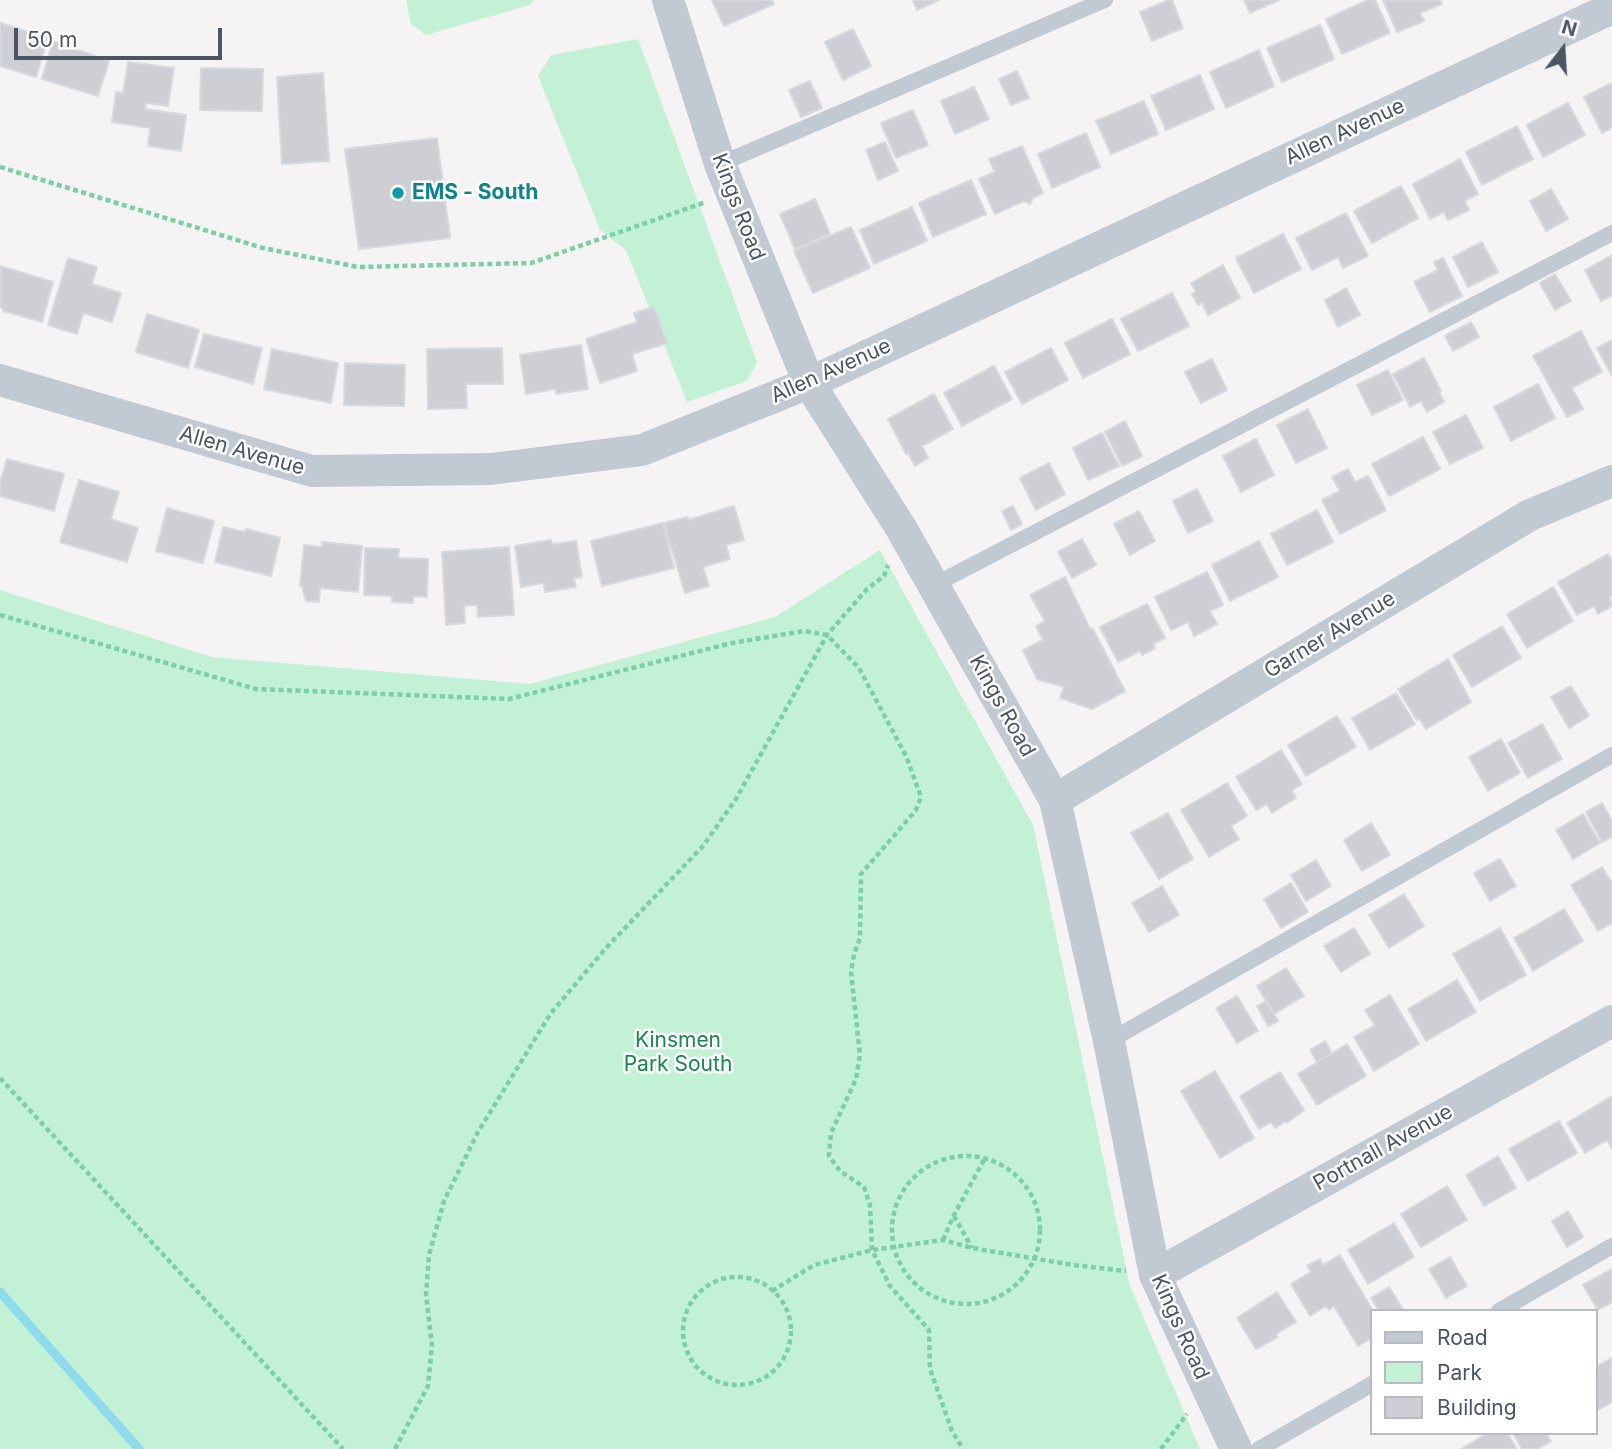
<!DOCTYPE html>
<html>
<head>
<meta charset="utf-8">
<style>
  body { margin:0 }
  #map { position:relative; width:1612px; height:1449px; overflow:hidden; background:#f5f3f3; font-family:Inter,sans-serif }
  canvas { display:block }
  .legend { position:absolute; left:1370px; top:1309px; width:228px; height:126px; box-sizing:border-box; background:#fff; border:2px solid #b7bbc0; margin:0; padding:9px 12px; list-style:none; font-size:21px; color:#4a5661 }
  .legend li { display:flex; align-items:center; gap:14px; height:35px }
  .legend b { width:35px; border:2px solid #b7bbc0 }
  .north { position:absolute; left:1528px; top:14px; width:70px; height:70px; -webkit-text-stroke:5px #fff; paint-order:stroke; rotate:17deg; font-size:19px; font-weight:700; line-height:28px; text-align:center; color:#4a5661 }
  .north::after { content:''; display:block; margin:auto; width:24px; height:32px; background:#4a5661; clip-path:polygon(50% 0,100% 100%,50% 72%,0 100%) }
  .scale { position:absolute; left:14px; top:28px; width:208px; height:32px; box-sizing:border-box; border:4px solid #4a5661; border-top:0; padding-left:9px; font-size:21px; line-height:24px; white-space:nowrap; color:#4a5661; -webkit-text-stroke:5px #fff; paint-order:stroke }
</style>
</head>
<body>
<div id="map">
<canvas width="1612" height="1449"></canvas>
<ul class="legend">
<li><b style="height:9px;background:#c1cad2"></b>Road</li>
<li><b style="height:19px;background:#c3f1d5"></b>Park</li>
<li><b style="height:19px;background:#cdcfd5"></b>Building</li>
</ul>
<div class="north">N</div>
<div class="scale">50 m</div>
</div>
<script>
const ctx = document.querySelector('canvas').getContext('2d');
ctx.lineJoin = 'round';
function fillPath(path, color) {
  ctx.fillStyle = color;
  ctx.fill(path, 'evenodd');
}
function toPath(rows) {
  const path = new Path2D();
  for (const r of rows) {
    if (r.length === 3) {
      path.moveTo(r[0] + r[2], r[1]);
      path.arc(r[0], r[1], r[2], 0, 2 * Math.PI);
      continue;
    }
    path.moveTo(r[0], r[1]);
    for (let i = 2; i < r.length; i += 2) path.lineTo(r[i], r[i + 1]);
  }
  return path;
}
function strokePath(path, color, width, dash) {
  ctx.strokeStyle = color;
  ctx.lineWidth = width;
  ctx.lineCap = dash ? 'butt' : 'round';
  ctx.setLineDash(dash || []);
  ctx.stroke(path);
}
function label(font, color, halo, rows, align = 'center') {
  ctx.font = font + ' Inter,sans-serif';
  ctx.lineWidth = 5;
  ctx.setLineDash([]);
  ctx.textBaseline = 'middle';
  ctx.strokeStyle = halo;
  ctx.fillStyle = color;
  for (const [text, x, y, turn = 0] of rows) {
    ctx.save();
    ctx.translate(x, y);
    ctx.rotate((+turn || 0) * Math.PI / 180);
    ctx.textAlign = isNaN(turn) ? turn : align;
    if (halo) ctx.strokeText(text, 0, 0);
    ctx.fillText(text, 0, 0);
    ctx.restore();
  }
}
fillPath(toPath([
  [406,0,535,0,530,5,426,35,411,24],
  [638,39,757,362,747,381,687,402,626,250,600,230,538,76,551,55],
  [880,550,1033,825,1130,1286,1200,1449,0,1449,0,590,212,657,530,684,775,617]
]), '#c3f1d5');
strokePath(toPath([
  [0,1292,139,1449]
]), '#90daee', 9);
const building = toPath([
  [712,0,772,0,774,4,724,26,712,0],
  [913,0,939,0,917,10,913,0],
  [1169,0,1172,0,1183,28,1152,41,1140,12,1169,0],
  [1244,0,1279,0,1250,13,1244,0],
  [1368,0,1375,0,1390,33,1342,54,1326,19,1368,0],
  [1383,0,1440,0,1442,4,1420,13,1424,21,1397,32,1383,0],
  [0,23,48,38,36,77,0,66,0,23],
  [1320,25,1334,59,1282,82,1267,48,1320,25],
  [853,29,871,66,843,80,825,42,853,29],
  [53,41,109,61,98,96,42,79,53,41],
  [1259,50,1274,86,1226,108,1210,72,1259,50],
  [128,62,174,68,168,106,146,103,145,109,186,115,181,151,148,146,150,128,112,122,116,92,123,93,128,62],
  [201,68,263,69,262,111,200,110,201,68],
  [1017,71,1029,98,1011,105,999,79,1017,71],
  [323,73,329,161,282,164,277,77,323,73],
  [1200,75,1214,109,1166,130,1151,96,1200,75],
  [810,81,822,108,801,117,789,90,810,81],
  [1612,83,1612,128,1602,133,1584,97,1612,83],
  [974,87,989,119,955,134,941,101,974,87],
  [1144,101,1158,134,1111,154,1096,121,1144,101],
  [1568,103,1585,135,1543,157,1527,125,1568,103],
  [913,110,928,145,896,158,881,123,913,110],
  [1517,126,1533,159,1482,185,1466,152,1517,126],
  [1086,133,1100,167,1052,188,1038,154,1086,133],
  [437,138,450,238,359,249,345,149,437,138],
  [885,142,898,171,878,180,866,150,885,142],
  [1022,146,1043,193,1033,198,1030,204,1024,201,995,214,979,179,995,172,989,159,1022,146],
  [1460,159,1478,194,1465,201,1469,210,1448,220,1444,212,1430,219,1413,184,1460,159],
  [971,180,986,214,933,237,919,203,971,180],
  [1401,186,1418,218,1372,243,1354,211,1401,186],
  [1551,189,1568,219,1546,231,1530,201,1551,189],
  [815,199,830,234,795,249,780,214,815,199],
  [912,207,927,241,874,264,860,230,912,207],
  [1346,213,1368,256,1343,268,1338,257,1312,270,1296,238,1346,213],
  [851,227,870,268,813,293,794,251,851,227],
  [1283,234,1301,269,1254,293,1236,258,1283,234],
  [1482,242,1498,272,1468,287,1453,257,1482,242],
  [1612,255,1612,295,1601,301,1585,270,1612,255],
  [68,258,97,267,92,284,121,293,112,322,83,313,77,334,48,325,68,258],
  [1443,258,1462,296,1430,312,1414,282,1438,270,1434,262,1443,258],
  [1223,265,1240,298,1208,315,1202,303,1198,305,1192,294,1196,292,1191,283,1223,265],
  [0,266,53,282,42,322,3,311,3,308,0,307,0,266],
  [1555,274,1571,301,1555,310,1540,283,1555,274],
  [1346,288,1360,315,1338,327,1325,300,1346,288],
  [1172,293,1189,326,1138,351,1121,319,1172,293],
  [654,307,667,343,632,354,637,371,600,383,586,339,637,322,634,313,654,307],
  [147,314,199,330,188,368,136,352,147,314],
  [1112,319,1130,354,1083,378,1065,343,1112,319],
  [1471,322,1479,337,1453,351,1445,336,1471,322],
  [1581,331,1602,372,1572,388,1583,409,1567,417,1533,356,1581,331],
  [204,334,262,348,253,384,195,367,204,334],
  [1612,340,1612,376,1597,348,1612,340],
  [581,345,588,389,556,394,556,389,526,394,520,355,581,345],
  [502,348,503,384,466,384,467,408,428,409,427,349,502,348],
  [1051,348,1068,380,1022,404,1005,372,1051,348],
  [272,349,338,363,331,403,264,389,272,349],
  [1424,358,1441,391,1439,392,1444,402,1427,412,1421,401,1410,407,1393,374,1424,358],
  [1212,359,1227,390,1201,403,1185,372,1212,359],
  [345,363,405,365,404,406,344,405,345,363],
  [994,366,1012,399,962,426,944,393,994,366],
  [1388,370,1403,400,1372,415,1357,385,1388,370],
  [1538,384,1555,418,1511,441,1494,407,1538,384],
  [934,394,953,429,922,446,928,458,915,466,908,453,906,454,888,419,934,394],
  [1308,409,1327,448,1296,463,1277,425,1308,409],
  [1466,415,1483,448,1450,464,1433,432,1466,415],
  [1125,421,1142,456,1122,466,1105,432,1125,421],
  [1102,433,1119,466,1088,480,1073,448,1102,433],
  [1423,437,1440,469,1389,496,1372,464,1423,437],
  [1256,439,1274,475,1241,492,1223,456,1256,439],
  [7,459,64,474,54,511,0,496,0,483,7,459],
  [1049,463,1065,494,1036,510,1020,478,1049,463],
  [1348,469,1355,482,1368,476,1386,510,1340,534,1322,500,1340,491,1332,477,1348,469],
  [79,480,119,492,111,519,138,528,127,562,60,542,79,480],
  [1197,489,1213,521,1188,533,1173,501,1197,489],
  [734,506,744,540,726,545,730,559,703,567,709,586,685,593,664,523,688,517,688,520,734,506],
  [1013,506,1022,524,1011,530,1002,511,1013,506],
  [167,508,214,521,203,563,156,551,167,508],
  [1317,510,1333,542,1287,565,1271,534,1317,510],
  [1139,511,1155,541,1130,555,1114,524,1139,511],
  [663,523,674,568,602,586,591,541,663,523],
  [223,527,245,532,246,529,280,538,271,576,215,562,223,527],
  [1082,539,1096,565,1072,578,1058,552,1082,539],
  [551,540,552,544,576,541,582,577,574,578,576,587,545,592,544,583,521,587,515,546,551,540],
  [1259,541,1278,577,1230,601,1212,565,1259,541],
  [322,542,362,546,358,592,320,588,319,602,306,601,302,586,300,586,304,545,322,547,322,542],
  [509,547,514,615,478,617,477,605,464,606,465,623,446,625,442,552,509,547],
  [365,548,399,549,398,558,428,559,427,597,413,596,413,603,392,602,392,596,364,595,365,548],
  [1608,554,1612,561,1612,595,1610,597,1612,606,1598,614,1594,606,1577,615,1558,582,1608,554],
  [1207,572,1223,605,1210,611,1217,624,1194,636,1188,622,1171,630,1155,597,1207,572],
  [1065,577,1090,629,1093,629,1125,691,1092,709,1060,698,1064,687,1037,679,1023,650,1043,640,1036,626,1045,621,1030,595,1065,577],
  [1553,587,1573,621,1527,648,1507,614,1553,587],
  [1147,604,1165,638,1153,644,1155,648,1142,655,1140,651,1118,662,1100,627,1147,604],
  [1502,626,1521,658,1472,687,1453,655,1502,626],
  [1448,659,1471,702,1426,729,1419,718,1417,720,1398,689,1448,659],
  [1571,686,1589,716,1569,728,1551,697,1571,686],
  [1396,693,1415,724,1370,750,1352,718,1396,693],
  [1337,716,1356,747,1306,776,1288,745,1337,716],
  [1542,724,1562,759,1528,778,1508,743,1542,724],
  [1501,739,1520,773,1488,791,1469,757,1501,739],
  [1281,750,1302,784,1292,790,1296,798,1272,813,1267,804,1256,810,1236,777,1281,750],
  [1227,783,1247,816,1231,826,1239,839,1209,857,1181,810,1227,783],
  [1602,803,1612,821,1612,837,1602,842,1586,812,1602,803],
  [1168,813,1193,859,1159,879,1131,833,1168,813],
  [1583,814,1600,843,1573,859,1556,830,1583,814],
  [1371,823,1390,855,1362,871,1344,840,1371,823],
  [1500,859,1516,886,1490,901,1474,873,1500,859],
  [1316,860,1331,886,1306,901,1291,875,1316,860],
  [1602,867,1612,883,1612,923,1598,931,1571,885,1602,867],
  [1291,883,1308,912,1281,928,1264,899,1291,883],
  [1162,886,1179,915,1149,932,1132,903,1162,886],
  [1404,894,1424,926,1389,948,1369,915,1404,894],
  [1564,909,1583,941,1533,971,1514,938,1564,909],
  [1354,928,1370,954,1341,972,1324,946,1354,928],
  [1500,928,1526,975,1480,1001,1453,954,1500,928],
  [1286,968,1304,996,1274,1014,1257,986,1286,968],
  [1457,980,1476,1012,1426,1041,1408,1009,1457,980],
  [1390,995,1419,1044,1374,1071,1354,1037,1375,1025,1365,1010,1390,995],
  [1237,996,1258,1031,1237,1043,1216,1008,1237,996],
  [1267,1001,1278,1021,1268,1026,1257,1006,1267,1001],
  [1325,1041,1332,1053,1317,1062,1310,1050,1325,1041],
  [1347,1044,1366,1076,1317,1105,1298,1074,1347,1044],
  [1215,1071,1254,1138,1220,1158,1181,1091,1215,1071],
  [1280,1072,1304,1110,1287,1123,1286,1121,1275,1128,1271,1122,1259,1129,1240,1096,1280,1072],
  [1612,1096,1612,1149,1607,1140,1585,1153,1567,1123,1612,1096],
  [1559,1121,1577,1153,1528,1181,1509,1149,1559,1121],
  [1498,1156,1516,1188,1484,1206,1466,1175,1498,1156],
  [1447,1186,1467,1220,1421,1247,1401,1214,1447,1186],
  [1568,1211,1583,1237,1567,1247,1552,1221,1568,1211],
  [1394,1223,1414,1257,1368,1284,1348,1250,1394,1223],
  [1340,1255,1373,1311,1372,1338,1358,1346,1334,1306,1329,1310,1326,1306,1310,1316,1291,1284,1311,1272,1307,1266,1320,1259,1323,1265,1340,1255],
  [1450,1257,1467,1286,1446,1298,1429,1269,1450,1257],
  [1612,1269,1612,1302,1598,1310,1583,1285,1612,1269],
  [1389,1287,1404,1311,1379,1311,1371,1298,1389,1287],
  [1277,1292,1296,1322,1276,1334,1278,1337,1256,1349,1237,1318,1277,1292],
  [1611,1358,1612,1402,1596,1411,1596,1367,1611,1358],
  [1488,1433,1507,1433,1517,1449,1461,1449,1488,1433],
  [1513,1433,1546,1433,1551,1441,1538,1449,1522,1449,1513,1433]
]);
fillPath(building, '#cdcfd5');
strokePath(building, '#d7d9de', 2);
strokePath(toPath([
  [0,167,263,248,358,267,531,263,706,202],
  [0,615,256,689,509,699,732,643,804,631,827,635,859,668,906,756,921,797,916,810,861,874,860,938,854,954,851,972,860,1055,856,1079,831,1133,829,1156,840,1171,864,1187,870,1205,872,1250,890,1286,929,1330,930,1369,952,1431,963,1449],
  [0,1078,343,1449],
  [966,1230,74],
  [954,1216,972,1248],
  [943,1240,954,1215,985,1158],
  [737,1331,54],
  [772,1291,814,1265,872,1250,943,1240,972,1248,1073,1265,1126,1271],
  [395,1449,428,1386,432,1345,426,1295,429,1255,444,1201,478,1132,551,1013,606,948,703,846,736,799,827,635,867,589,884,576,888,565],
  [1161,1449,1187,1414]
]), '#7ad0a6', 4.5, [5, 3.5]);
strokePath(toPath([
  [720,164,1105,0],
  [934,585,1612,233],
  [1109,1041,1612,755],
  [1499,1311,1612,1246],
  [1259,1449,1372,1384]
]), '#c1cad2', 16);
strokePath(toPath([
  [668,0,720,164,809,383,901,528,1055,800,1109,1041,1155,1275,1236,1449],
  [0,380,312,471,491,469,642,450,809,383,1612,8],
  [1055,800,1530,515,1612,481],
  [1155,1275,1612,1021]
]), '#c1cad2', 32);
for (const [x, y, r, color] of [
  [398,193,7,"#0f9aa8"]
]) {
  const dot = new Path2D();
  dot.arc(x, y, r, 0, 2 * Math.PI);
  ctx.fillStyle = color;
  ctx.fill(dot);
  strokePath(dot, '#fff', 2.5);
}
label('21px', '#4a5661', '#fff', [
  ["Allen Avenue",1345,132,-25],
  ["Kings Road",738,207,69],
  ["Allen Avenue",831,371,-24],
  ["Allen Avenue",242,451,16],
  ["Garner Avenue",1330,635,-31],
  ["Kings Road",1002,706,61],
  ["Portnall Avenue",1383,1148,-29],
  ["Kings Road",1180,1327,66]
]);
label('bold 21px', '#0d838f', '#fff', [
  ["EMS - South",412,193]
], 'left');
label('21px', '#17864f', '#fff', [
  ["Kinsmen",678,1041],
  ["Park South",678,1065]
]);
</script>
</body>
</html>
